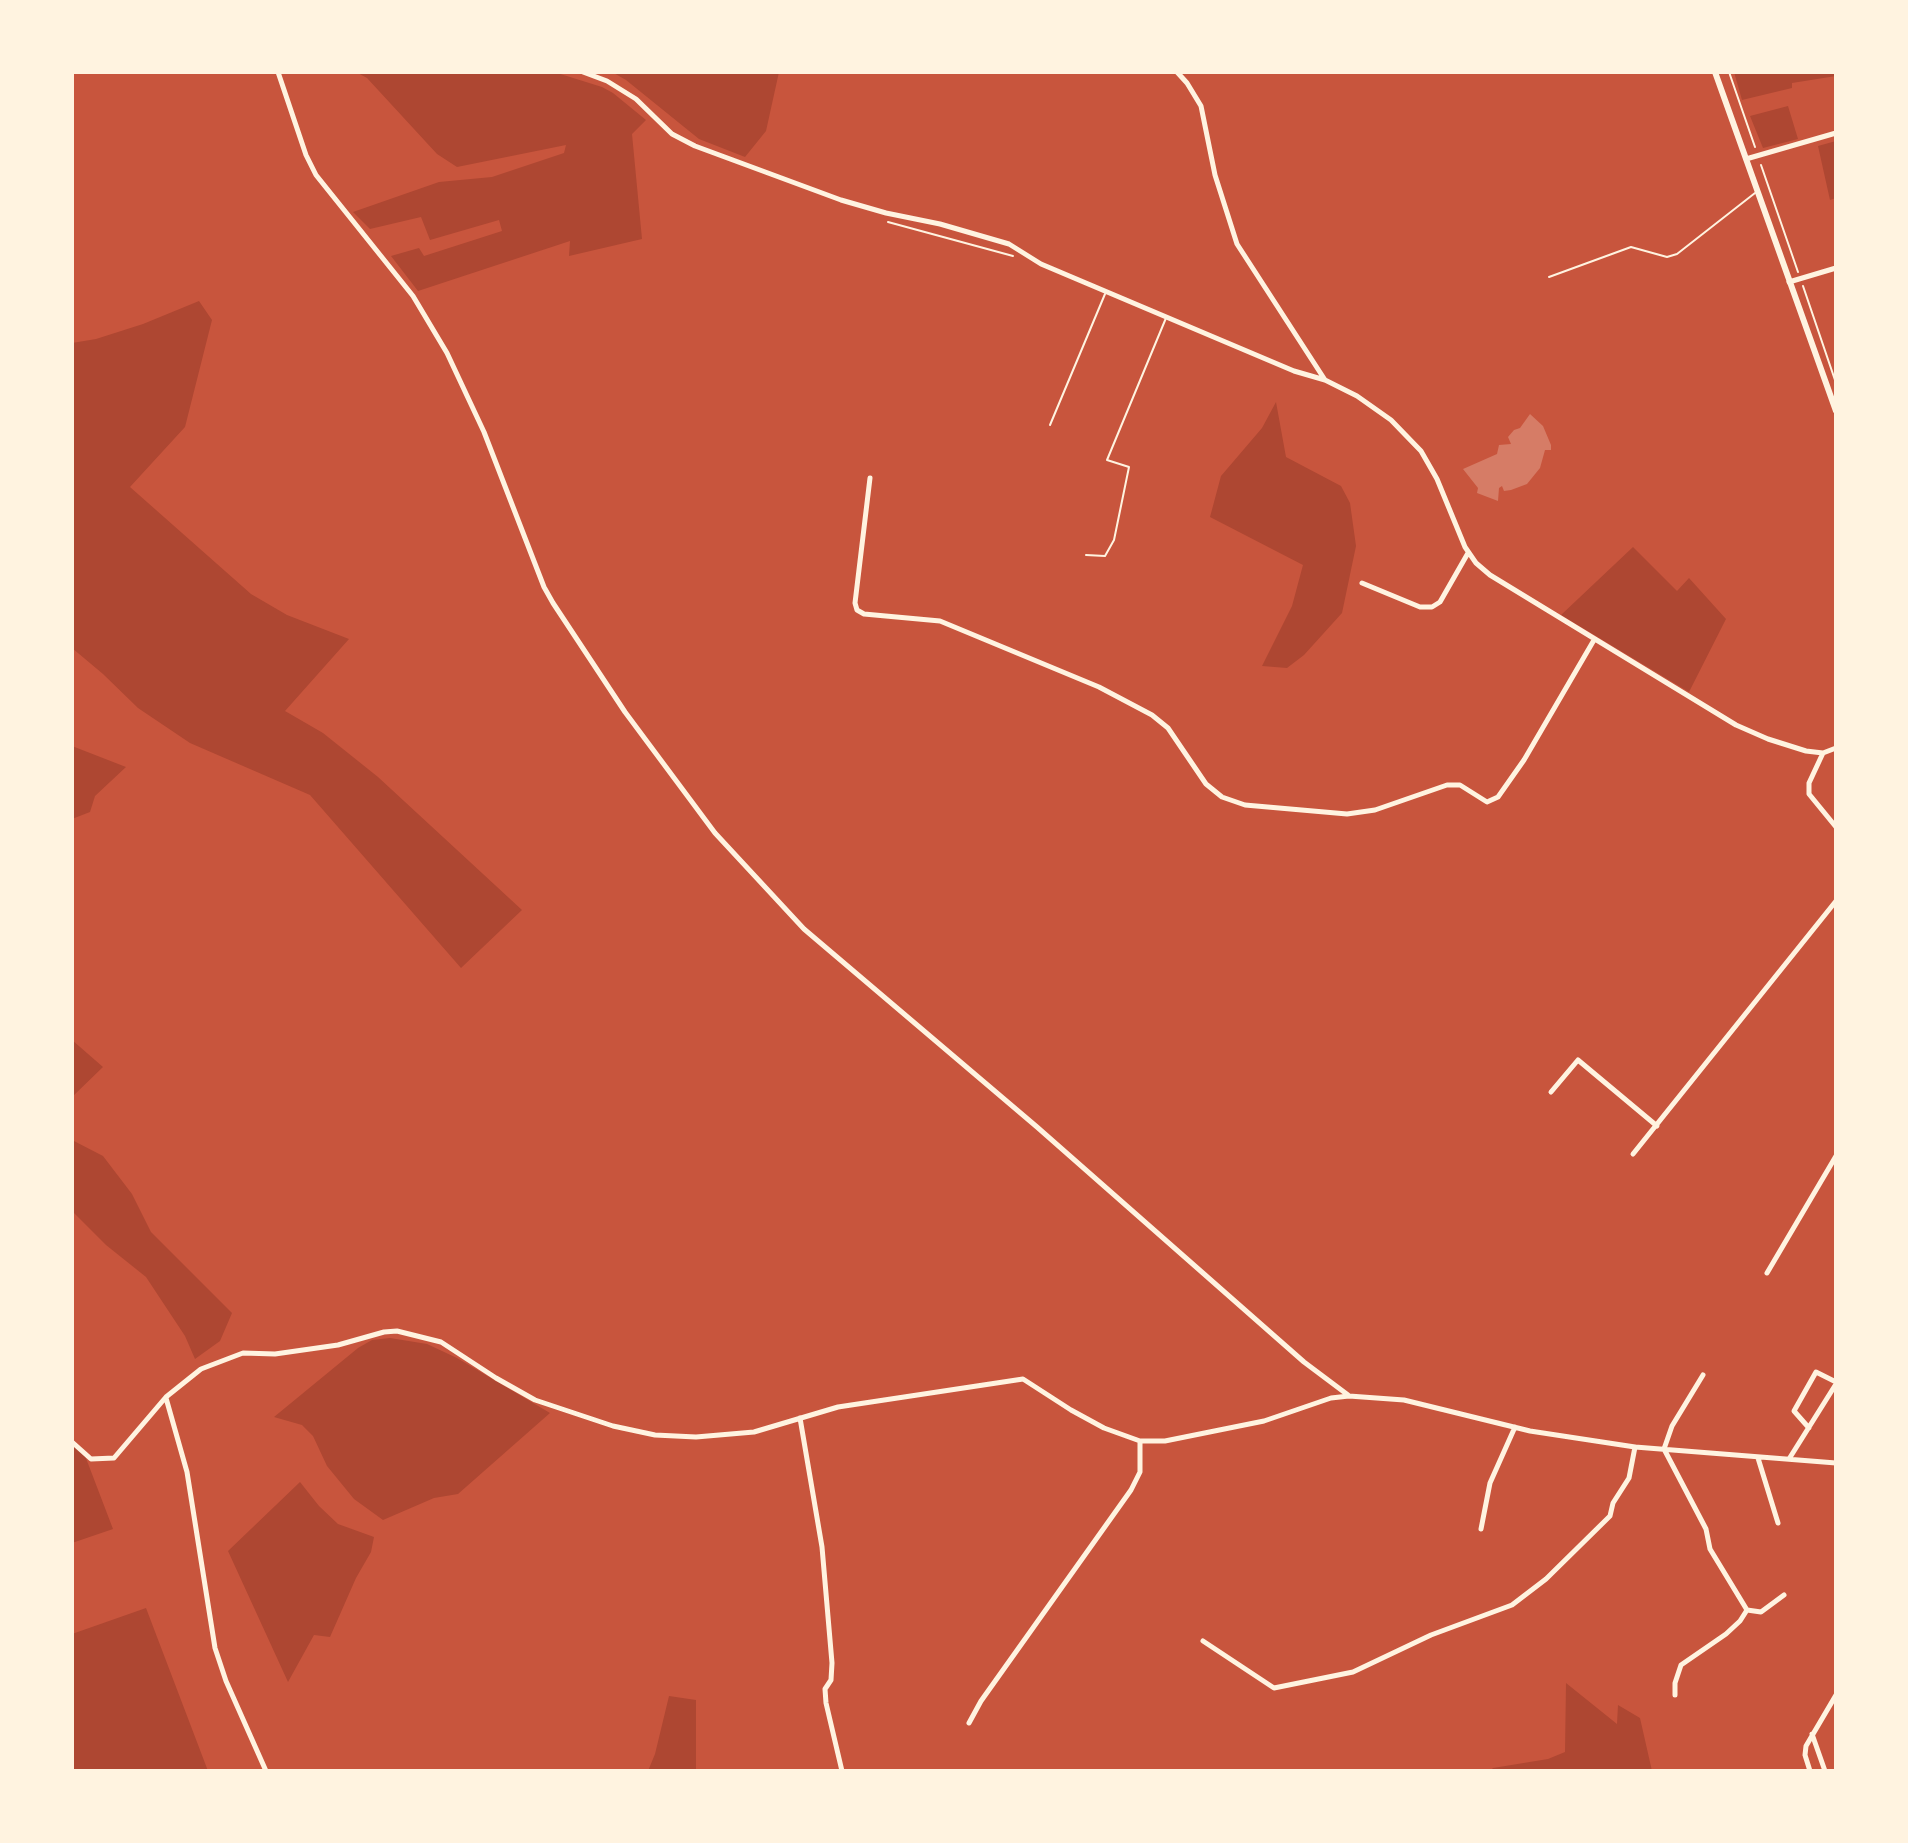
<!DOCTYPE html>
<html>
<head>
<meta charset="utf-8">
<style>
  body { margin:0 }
  #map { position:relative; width:1908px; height:1843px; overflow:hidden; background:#c8553d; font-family:"Source Sans 3",sans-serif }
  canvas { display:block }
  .frame { position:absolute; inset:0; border:74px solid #fff3e0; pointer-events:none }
</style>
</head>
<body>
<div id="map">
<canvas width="1908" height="1843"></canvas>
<div class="frame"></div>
</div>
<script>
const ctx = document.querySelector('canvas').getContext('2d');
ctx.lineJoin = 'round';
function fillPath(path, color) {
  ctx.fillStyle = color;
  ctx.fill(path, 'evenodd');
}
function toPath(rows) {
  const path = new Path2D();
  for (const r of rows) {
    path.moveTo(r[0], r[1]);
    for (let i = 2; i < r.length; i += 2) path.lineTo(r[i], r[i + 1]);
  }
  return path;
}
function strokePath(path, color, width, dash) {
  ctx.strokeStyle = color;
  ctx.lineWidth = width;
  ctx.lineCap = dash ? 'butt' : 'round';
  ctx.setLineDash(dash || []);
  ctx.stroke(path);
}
fillPath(toPath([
  [356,72,554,72,602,87,613,93,646,120,632,134,642,239,569,256,570,241,418,291,391,256,419,248,424,256,502,231,499,220,430,240,421,217,370,229,353,212,439,182,492,177,564,153,566,145,457,167,437,154,367,78],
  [612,72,779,72,766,131,745,157,699,139,626,80],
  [1734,72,1836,72,1836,76,1792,83,1792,88,1742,100],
  [1788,106,1798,139,1763,148,1750,116],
  [1836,141,1836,198,1830,200,1818,146],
  [199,301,212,320,185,427,130,487,251,594,287,615,349,639,285,711,323,733,378,777,522,910,461,968,310,795,190,743,138,708,103,674,72,648,72,343,96,339,143,324],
  [1276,402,1286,457,1341,486,1350,503,1356,546,1342,613,1304,655,1287,668,1262,666,1292,606,1303,565,1210,517,1221,476,1262,428],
  [1633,547,1677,591,1689,578,1726,619,1689,692,1561,615],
  [72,746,126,767,95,796,90,812,72,819],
  [72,1040,103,1067,72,1097],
  [72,1140,103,1156,132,1194,151,1232,232,1313,220,1341,195,1359,185,1336,146,1277,106,1245,72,1211],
  [390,1338,427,1344,457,1358,550,1413,458,1494,434,1498,383,1520,354,1499,327,1466,313,1436,302,1425,274,1417,358,1348,372,1340],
  [72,1442,84,1453,113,1529,72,1543],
  [300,1482,319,1506,338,1524,374,1537,371,1552,356,1578,330,1637,314,1635,288,1682,228,1551],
  [146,1608,208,1771,72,1771,72,1634],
  [1566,1683,1617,1724,1618,1705,1640,1718,1652,1771,1490,1771,1493,1768,1548,1759,1565,1752],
  [669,1696,696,1700,696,1771,648,1771,655,1754]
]), '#ae4732');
fillPath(toPath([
  [1530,414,1543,426,1551,445,1551,450,1545,450,1540,468,1527,484,1511,490,1504,491,1502,486,1499,488,1498,501,1477,493,1478,488,1463,469,1497,454,1499,445,1511,444,1508,437,1514,430,1520,428]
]), '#d67c66');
strokePath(toPath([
  [1729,72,1755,147],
  [1761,165,1798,272],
  [888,222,1013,256],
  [1803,286,1836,383]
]), '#fff3e0', 2);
strokePath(toPath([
  [1549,277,1631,247,1667,257,1677,254,1755,193],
  [1050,425,1105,294],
  [1086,555,1105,556,1114,540,1129,467,1107,460,1166,318]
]), '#fff3e0', 2);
strokePath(toPath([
  [278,72,306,155,316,175,413,296,447,353,484,432,544,587,553,603,625,712,715,833,804,929,1037,1127,1304,1362,1348,1395],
  [583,72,607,81,636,99,672,134,695,146,841,200,886,213,940,224,1009,244,1041,264,1294,371,1325,380,1357,396,1391,420,1421,451,1437,479,1465,547,1476,563,1490,575,1736,725,1768,739,1806,751,1823,753,1836,748],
  [1177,72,1187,83,1201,106,1215,175,1237,244,1325,380],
  [1746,159,1836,133],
  [1789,282,1836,268],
  [870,478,855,603,857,610,864,614,940,621,1099,687,1152,715,1168,728,1206,784,1222,797,1245,805,1347,814,1375,810,1447,785,1460,785,1487,802,1498,797,1524,760,1594,640],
  [1362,583,1420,607,1432,607,1440,602,1468,553],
  [1823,753,1809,783,1809,794,1836,827],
  [1551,1092,1578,1060,1657,1126],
  [1633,1154,1836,901],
  [1767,1273,1836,1156],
  [166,1398,187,1472,215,1648,226,1681,266,1771],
  [800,1418,822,1547,832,1663,831,1680,825,1689,826,1703,842,1771],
  [1809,1428,1794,1411,1816,1372,1836,1382],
  [72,1442,91,1459,114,1458,166,1397,201,1369,243,1353,275,1354,338,1345,384,1332,397,1331,441,1342,496,1378,535,1400,613,1426,655,1435,696,1437,754,1432,838,1407,1023,1379,1071,1410,1104,1428,1140,1441,1165,1441,1264,1421,1331,1398,1349,1396,1404,1400,1530,1431,1635,1447,1836,1463],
  [1758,1458,1778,1523],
  [1789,1459,1836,1384],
  [1481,1529,1490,1483,1515,1427],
  [1747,1610,1761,1612,1784,1595],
  [1203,1641,1274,1688,1353,1672,1431,1635,1512,1605,1546,1579,1610,1516,1613,1503,1629,1478,1635,1447],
  [1675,1695,1675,1683,1681,1665,1726,1634,1740,1621,1747,1610,1710,1549,1706,1529,1664,1449,1672,1426,1703,1375],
  [969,1723,981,1701,1131,1490,1140,1472,1140,1441],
  [1812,1734,1825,1771],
  [1810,1771,1805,1755,1806,1746,1836,1695]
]), '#fff3e0', 5);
strokePath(toPath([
  [1715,72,1836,411]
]), '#fff3e0', 6);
</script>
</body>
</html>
